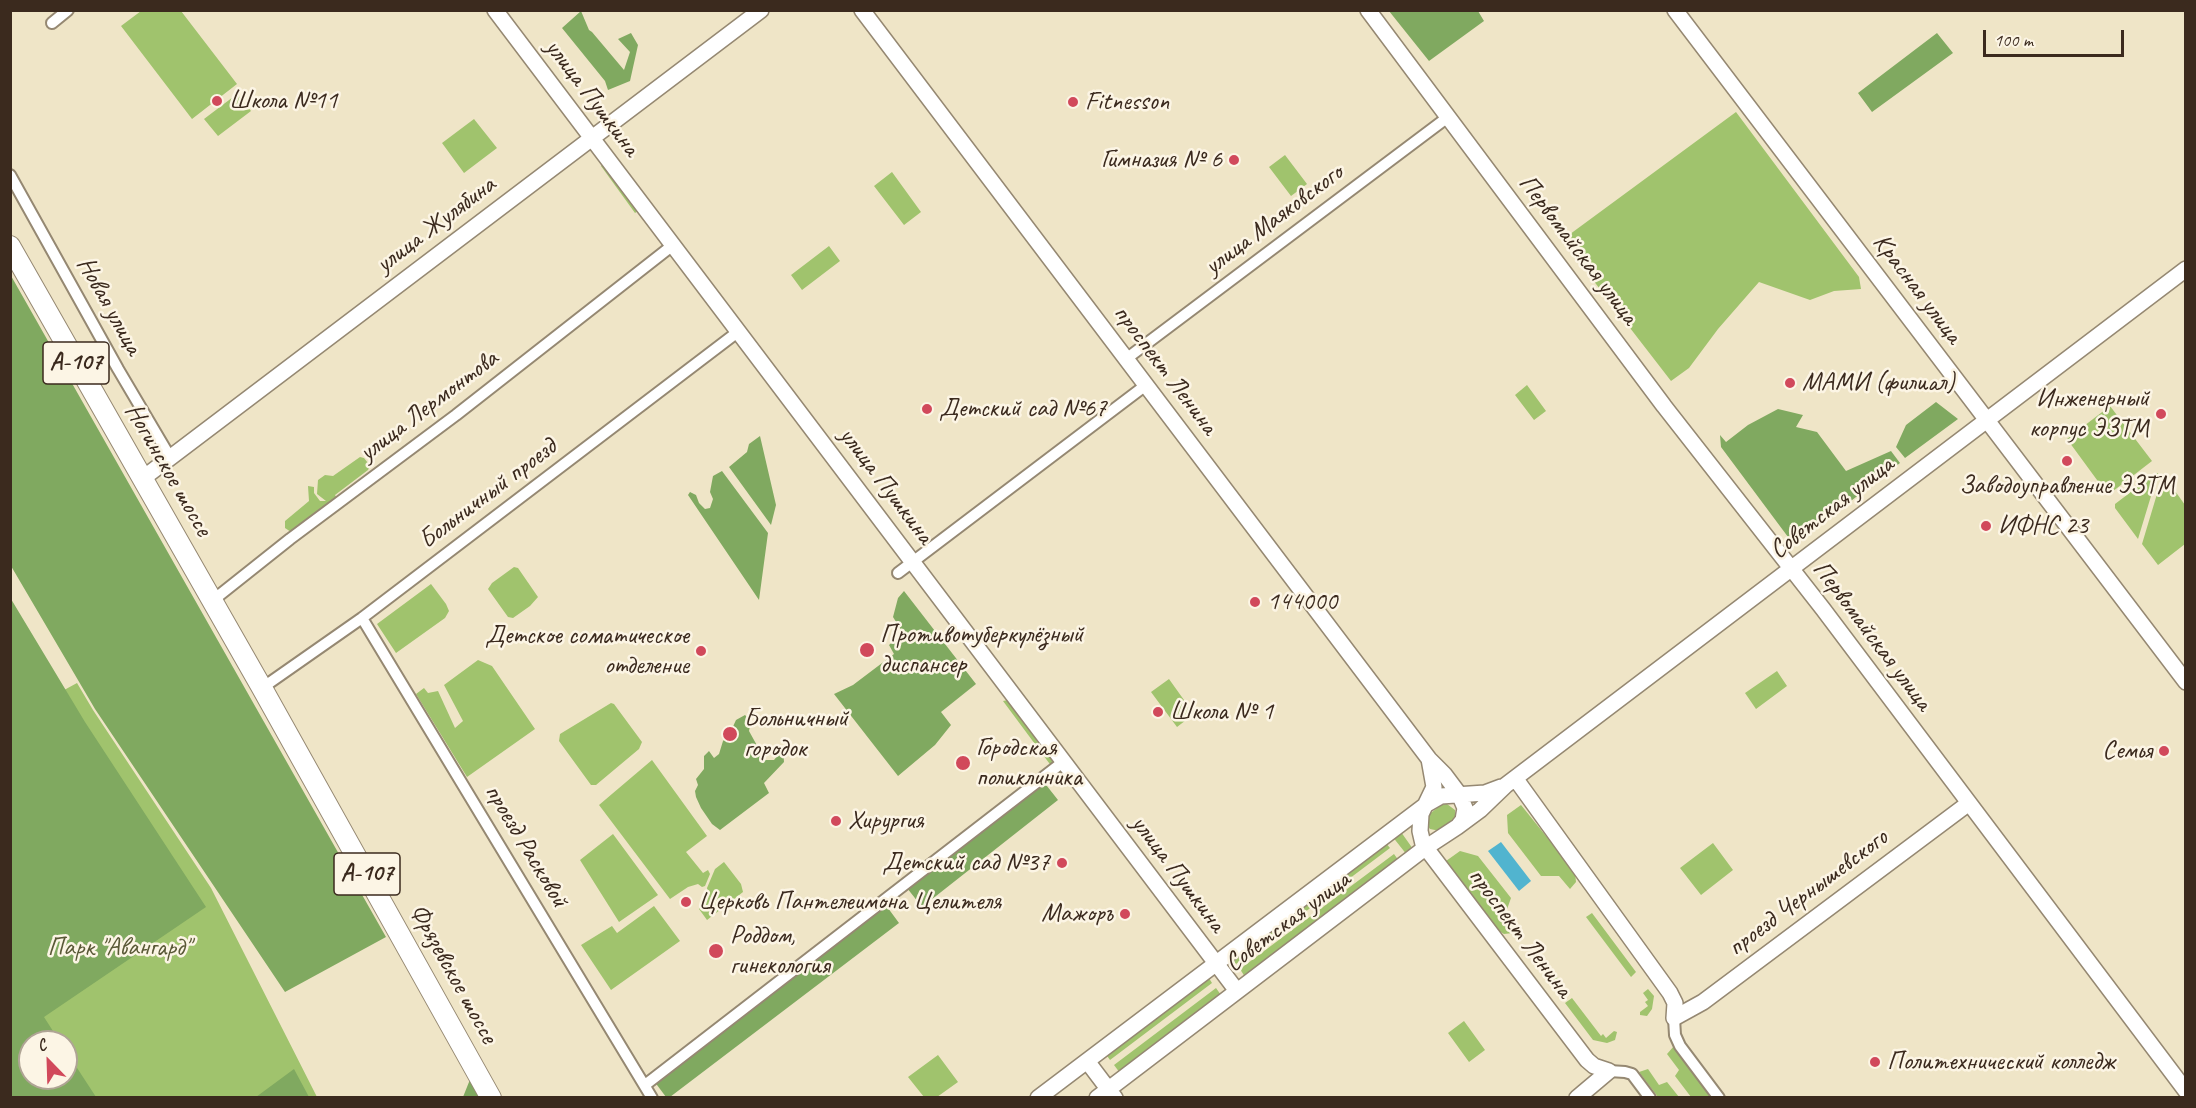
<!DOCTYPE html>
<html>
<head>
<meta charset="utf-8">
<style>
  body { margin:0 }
  #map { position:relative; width:2196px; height:1108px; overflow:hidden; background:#efe5c7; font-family:Caveat,sans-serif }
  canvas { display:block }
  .frame { position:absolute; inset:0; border:12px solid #3b2a1e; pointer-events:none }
  .north { position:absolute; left:18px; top:1030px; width:60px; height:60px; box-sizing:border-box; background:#fcf5e5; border:2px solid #afa495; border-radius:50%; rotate:337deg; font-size:16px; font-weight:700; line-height:24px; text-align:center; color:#3b2a1e }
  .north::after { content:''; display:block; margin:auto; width:21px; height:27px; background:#d1495b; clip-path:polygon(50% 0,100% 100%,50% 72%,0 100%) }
  .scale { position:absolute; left:1983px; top:30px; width:141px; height:27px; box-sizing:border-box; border:3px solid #3b2a1e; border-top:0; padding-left:8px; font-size:18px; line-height:21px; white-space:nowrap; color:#3b2a1e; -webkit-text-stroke:4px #fcf5e5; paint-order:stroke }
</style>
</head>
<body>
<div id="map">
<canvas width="2196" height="1108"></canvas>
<div class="frame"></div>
<div class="north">С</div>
<div class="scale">100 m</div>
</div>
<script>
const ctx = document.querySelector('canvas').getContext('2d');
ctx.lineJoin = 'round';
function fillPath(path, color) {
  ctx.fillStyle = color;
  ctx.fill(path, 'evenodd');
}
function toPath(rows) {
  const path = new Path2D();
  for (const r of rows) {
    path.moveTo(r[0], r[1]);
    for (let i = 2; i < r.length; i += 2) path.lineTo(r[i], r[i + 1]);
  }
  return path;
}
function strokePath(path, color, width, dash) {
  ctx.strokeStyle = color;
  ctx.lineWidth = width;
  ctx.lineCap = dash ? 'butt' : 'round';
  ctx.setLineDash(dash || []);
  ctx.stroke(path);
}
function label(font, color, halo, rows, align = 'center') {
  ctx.font = font + ' Caveat,sans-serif';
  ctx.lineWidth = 5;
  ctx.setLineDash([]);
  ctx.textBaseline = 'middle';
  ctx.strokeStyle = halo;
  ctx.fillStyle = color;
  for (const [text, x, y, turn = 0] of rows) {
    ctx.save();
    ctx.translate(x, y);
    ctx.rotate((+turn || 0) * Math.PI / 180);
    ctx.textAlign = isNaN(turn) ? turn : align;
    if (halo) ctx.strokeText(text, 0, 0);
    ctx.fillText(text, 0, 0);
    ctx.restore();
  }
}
fillPath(toPath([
  [141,11,181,11,237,84,192,119,121,26],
  [237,94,251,111,218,136,204,119],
  [1736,112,1859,277,1861,289,1834,291,1810,300,1759,282,1718,329,1689,368,1671,381,1562,240],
  [474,119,497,148,464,173,442,143],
  [1285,155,1307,184,1291,196,1269,167],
  [603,164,638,211,635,213,601,166],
  [892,172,921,212,904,225,874,186],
  [829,246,840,261,802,290,791,275],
  [1527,385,1546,411,1534,420,1515,395],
  [2110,406,2152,461,2108,495,2067,439],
  [360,457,364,458,368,463,370,466,368,470,335,495,338,500,291,532,285,528,285,521,309,501,308,486,314,487,314,493,320,501,326,501,317,494,318,480,325,475,333,476],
  [2156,473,2158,473,2138,539,2115,508,2115,504],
  [2163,474,2185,505,2185,544,2158,565,2142,544],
  [514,567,518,568,538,597,530,606,513,618,508,617,488,589,492,583],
  [431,584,446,604,449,611,445,618,396,653,377,624],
  [478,660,492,666,535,729,467,777,416,694,424,688,428,693,438,691,455,728,463,721,444,685],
  [1777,671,1787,686,1756,709,1745,693],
  [1169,679,1194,714,1177,727,1151,692],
  [77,683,93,710,211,888,317,1097,11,1098,11,719],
  [30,1042,66,1042,66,1078,30,1078],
  [1008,700,1055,763,1052,767,1003,701],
  [611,703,614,704,642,742,639,749,596,785,591,785,559,741,560,734],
  [652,760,707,836,686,852,703,873,708,870,710,874,705,886,702,887,698,884,688,887,670,899,599,805],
  [1447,804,1455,810,1455,819,1440,831,1430,829,1427,825,1427,816,1441,805],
  [1521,805,1575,872,1576,882,1570,889,1559,876,1541,876,1508,833,1507,815],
  [1401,832,1413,849,1407,855,1392,836],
  [613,834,658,895,619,922,580,860],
  [1385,842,1390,848,1236,964,1231,957],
  [1713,843,1733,870,1701,895,1680,868],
  [1460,851,1478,856,1511,898,1505,915,1516,930,1513,933,1504,934,1499,931,1448,865,1446,861],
  [1394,854,1399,861,1245,977,1240,969],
  [724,862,741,884,743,892,707,920,699,909,705,902,708,894,707,888,715,869],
  [654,906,680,941,611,990,581,945,612,926,617,933],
  [1592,913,1636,972,1631,977,1586,917],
  [1539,954,1562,984,1559,987,1564,995,1561,997,1532,959],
  [1207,975,1212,983,1110,1060,1105,1053],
  [1216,988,1221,995,1120,1073,1114,1065],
  [1648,989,1654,996,1652,1009,1647,1016,1640,1015,1640,1012,1648,1006,1645,1002,1648,1000,1643,993],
  [1572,998,1601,1036,1603,1034,1606,1038,1614,1031,1617,1032,1615,1040,1607,1043,1593,1040,1565,1003],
  [1464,1021,1485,1050,1469,1062,1448,1033],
  [1674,1046,1712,1097,1691,1097,1675,1076,1679,1070,1667,1054],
  [938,1055,958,1082,937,1097,924,1097,908,1077],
  [1648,1069,1659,1085,1667,1082,1679,1097,1658,1097,1639,1072]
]), '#a0c36d');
fillPath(toPath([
  [581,11,589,30,592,32,624,70,630,52,618,39,631,33,638,45,630,81,608,90,605,81,562,28],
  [1389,11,1478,11,1484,21,1429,61],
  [1937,33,1953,53,1872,112,1858,93],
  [10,274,386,937,285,992,95,709,11,566],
  [1936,402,1958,419,1905,458,1896,447,1906,425],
  [1778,409,1803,415,1796,427,1817,432,1846,471,1891,451,1900,463,1794,545,1721,447,1720,435,1726,442,1748,425],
  [760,436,776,505,771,525,729,467,747,452,749,444],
  [722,471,768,533,759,600,688,495,690,492,696,495,699,503,705,509,710,508,713,499,710,492,713,476],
  [904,591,976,684,941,712,951,725,935,745,898,776,834,694,853,685,894,654,889,645,903,633,893,617,898,598],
  [11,599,85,722,206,907,44,1017,60,1042,30,1042,30,1078,66,1078,66,1051,96,1097,11,1097],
  [745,715,751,721,749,731,765,760,774,760,783,749,784,762,764,783,769,793,720,830,712,824,701,808,696,797,695,791,698,785,696,779,704,769,704,756,709,751,714,758,719,754,723,741,730,733,736,720],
  [1043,781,1058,800,922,907,907,888],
  [885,904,899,923,670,1097,666,1097,654,1081],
  [294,1069,309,1097,256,1097],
  [471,1077,483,1097,463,1097]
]), '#80a960');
fillPath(toPath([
  [1501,842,1531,881,1519,891,1488,851]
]), '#51b4cf');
const street = toPath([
  [52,23,68,10],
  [10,175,118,369,170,457],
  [1126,359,1448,117],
  [898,573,1146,385],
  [212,601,290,539,456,415,673,245],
  [362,618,652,1098],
  [262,688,362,618,739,331],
  [1674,1018,1675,1035,1680,1046,1719,1098],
  [1609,1071,1625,1072,1632,1074,1650,1098],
  [645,1085,1063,762]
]);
const secondary = toPath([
  [495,10,1237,991],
  [862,10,1429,759,1444,774,1459,794,1465,808,1463,820,1459,825],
  [1368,10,1664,406,1823,609,2186,1091],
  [1675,10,2186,682],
  [142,479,761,10],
  [1429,759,1434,787,1421,814,1420,831,1423,844,1587,1060,1594,1066,1609,1071,1577,1098],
  [1515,778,1670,993,1675,1003,1674,1018],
  [1674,1018,1703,1002,1969,803],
  [1087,1061,1115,1098],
  [1038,1098,1427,804,1441,796,1485,793,1501,787],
  [1097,1098,1425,848,1457,827,1480,810,1506,785,2186,269]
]);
const highway = toPath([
  [10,246,262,688,491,1098]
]);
strokePath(street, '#958872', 14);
strokePath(secondary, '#958872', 18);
strokePath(highway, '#958872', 22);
strokePath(street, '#fff', 10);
strokePath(secondary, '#fff', 15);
strokePath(highway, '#fff', 20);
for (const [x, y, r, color] of [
  [217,101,6,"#d1495b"],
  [1073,102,6,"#d1495b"],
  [1234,160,6,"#d1495b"],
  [1790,383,6,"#d1495b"],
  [927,409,6,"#d1495b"],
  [2161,414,6,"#d1495b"],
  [2067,461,6,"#d1495b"],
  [1986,526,6,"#d1495b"],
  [1255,602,6,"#d1495b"],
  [867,650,8,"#d1495b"],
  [701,651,6,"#d1495b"],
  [1158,712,6,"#d1495b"],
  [730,734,8,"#d1495b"],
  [2164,751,6,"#d1495b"],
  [963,763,8,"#d1495b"],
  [836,821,6,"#d1495b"],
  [1062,863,6,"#d1495b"],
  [686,902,6,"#d1495b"],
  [1125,914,6,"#d1495b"],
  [716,951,8,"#d1495b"],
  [1875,1062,6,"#d1495b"]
]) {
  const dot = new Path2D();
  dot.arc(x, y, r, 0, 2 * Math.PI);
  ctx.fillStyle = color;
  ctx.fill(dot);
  strokePath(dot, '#fcf5e5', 2);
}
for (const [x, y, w] of [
  [76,363,66],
  [367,874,66]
]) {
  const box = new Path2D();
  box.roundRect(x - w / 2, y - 21, w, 42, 4.5);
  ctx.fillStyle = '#fcf5e5';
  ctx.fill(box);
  strokePath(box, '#3b2a1e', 1.5);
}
label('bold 24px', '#3b2a1e', null, [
  ["А-107",76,363],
  ["А-107",367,874]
]);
label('26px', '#3b2a1e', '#fcf5e5', [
  ["улица Пушкина",592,98,53],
  ["улица Маяковского",1274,220,-37],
  ["улица Жулябина",436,225,-37],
  ["Первомайская улица",1578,250,53],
  ["Красная улица",1917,289,53],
  ["Новая улица",109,306,61],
  ["проспект Ленина",1165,370,53],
  ["улица Лермонтова",429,406,-37],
  ["Ногинское шоссе",168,470,60],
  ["улица Пушкина",886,486,53],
  ["Больничный проезд",488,494,-37],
  ["Советская улица",1832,508,-38],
  ["Первомайская улица",1872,636,53],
  ["проезд Расковой",526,846,59],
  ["улица Пушкина",1178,874,53],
  ["проезд Чернышевского",1808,893,-37],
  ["Советская улица",1288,922,-37],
  ["проспект Ленина",1520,933,53],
  ["Фрязевское шоссе",453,974,61]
]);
label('26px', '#3b2a1e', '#fcf5e5', [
  ["Школа №11",229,101],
  ["Fitnesson",1085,102],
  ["Гимназия № 6",1222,160,"right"],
  ["МАМИ (филиал)",1802,383],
  ["Инженерный",2149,399,"right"],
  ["корпус ЭЗТМ",2149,429,"right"],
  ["Детский сад №67",939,409],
  ["Заводоуправление ЭЗТМ",2067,486,"center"],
  ["ИФНС 23",1998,526],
  ["144000",1267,602],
  ["Противотуберкулёзный",880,635],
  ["диспансер",880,665],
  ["Детское соматическое",689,636,"right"],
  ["отделение",689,666,"right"],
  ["Школа № 1",1170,712],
  ["Больничный",744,719],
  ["городок",744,749],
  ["Городская",976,748],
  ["поликлиника",976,778],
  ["Семья",2152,751,"right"],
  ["Хирургия",848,821],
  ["Детский сад №37",1050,863,"right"],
  ["Церковь Пантелеимона Целителя",698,902],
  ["Мажоръ",1113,914,"right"],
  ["Роддом,",730,936],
  ["гинекология",730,966],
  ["Политехнический колледж",1887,1062]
], 'left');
label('26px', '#595836', '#fcf5e5', [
  ["Парк \"Авангард\"",119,948]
]);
</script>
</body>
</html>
